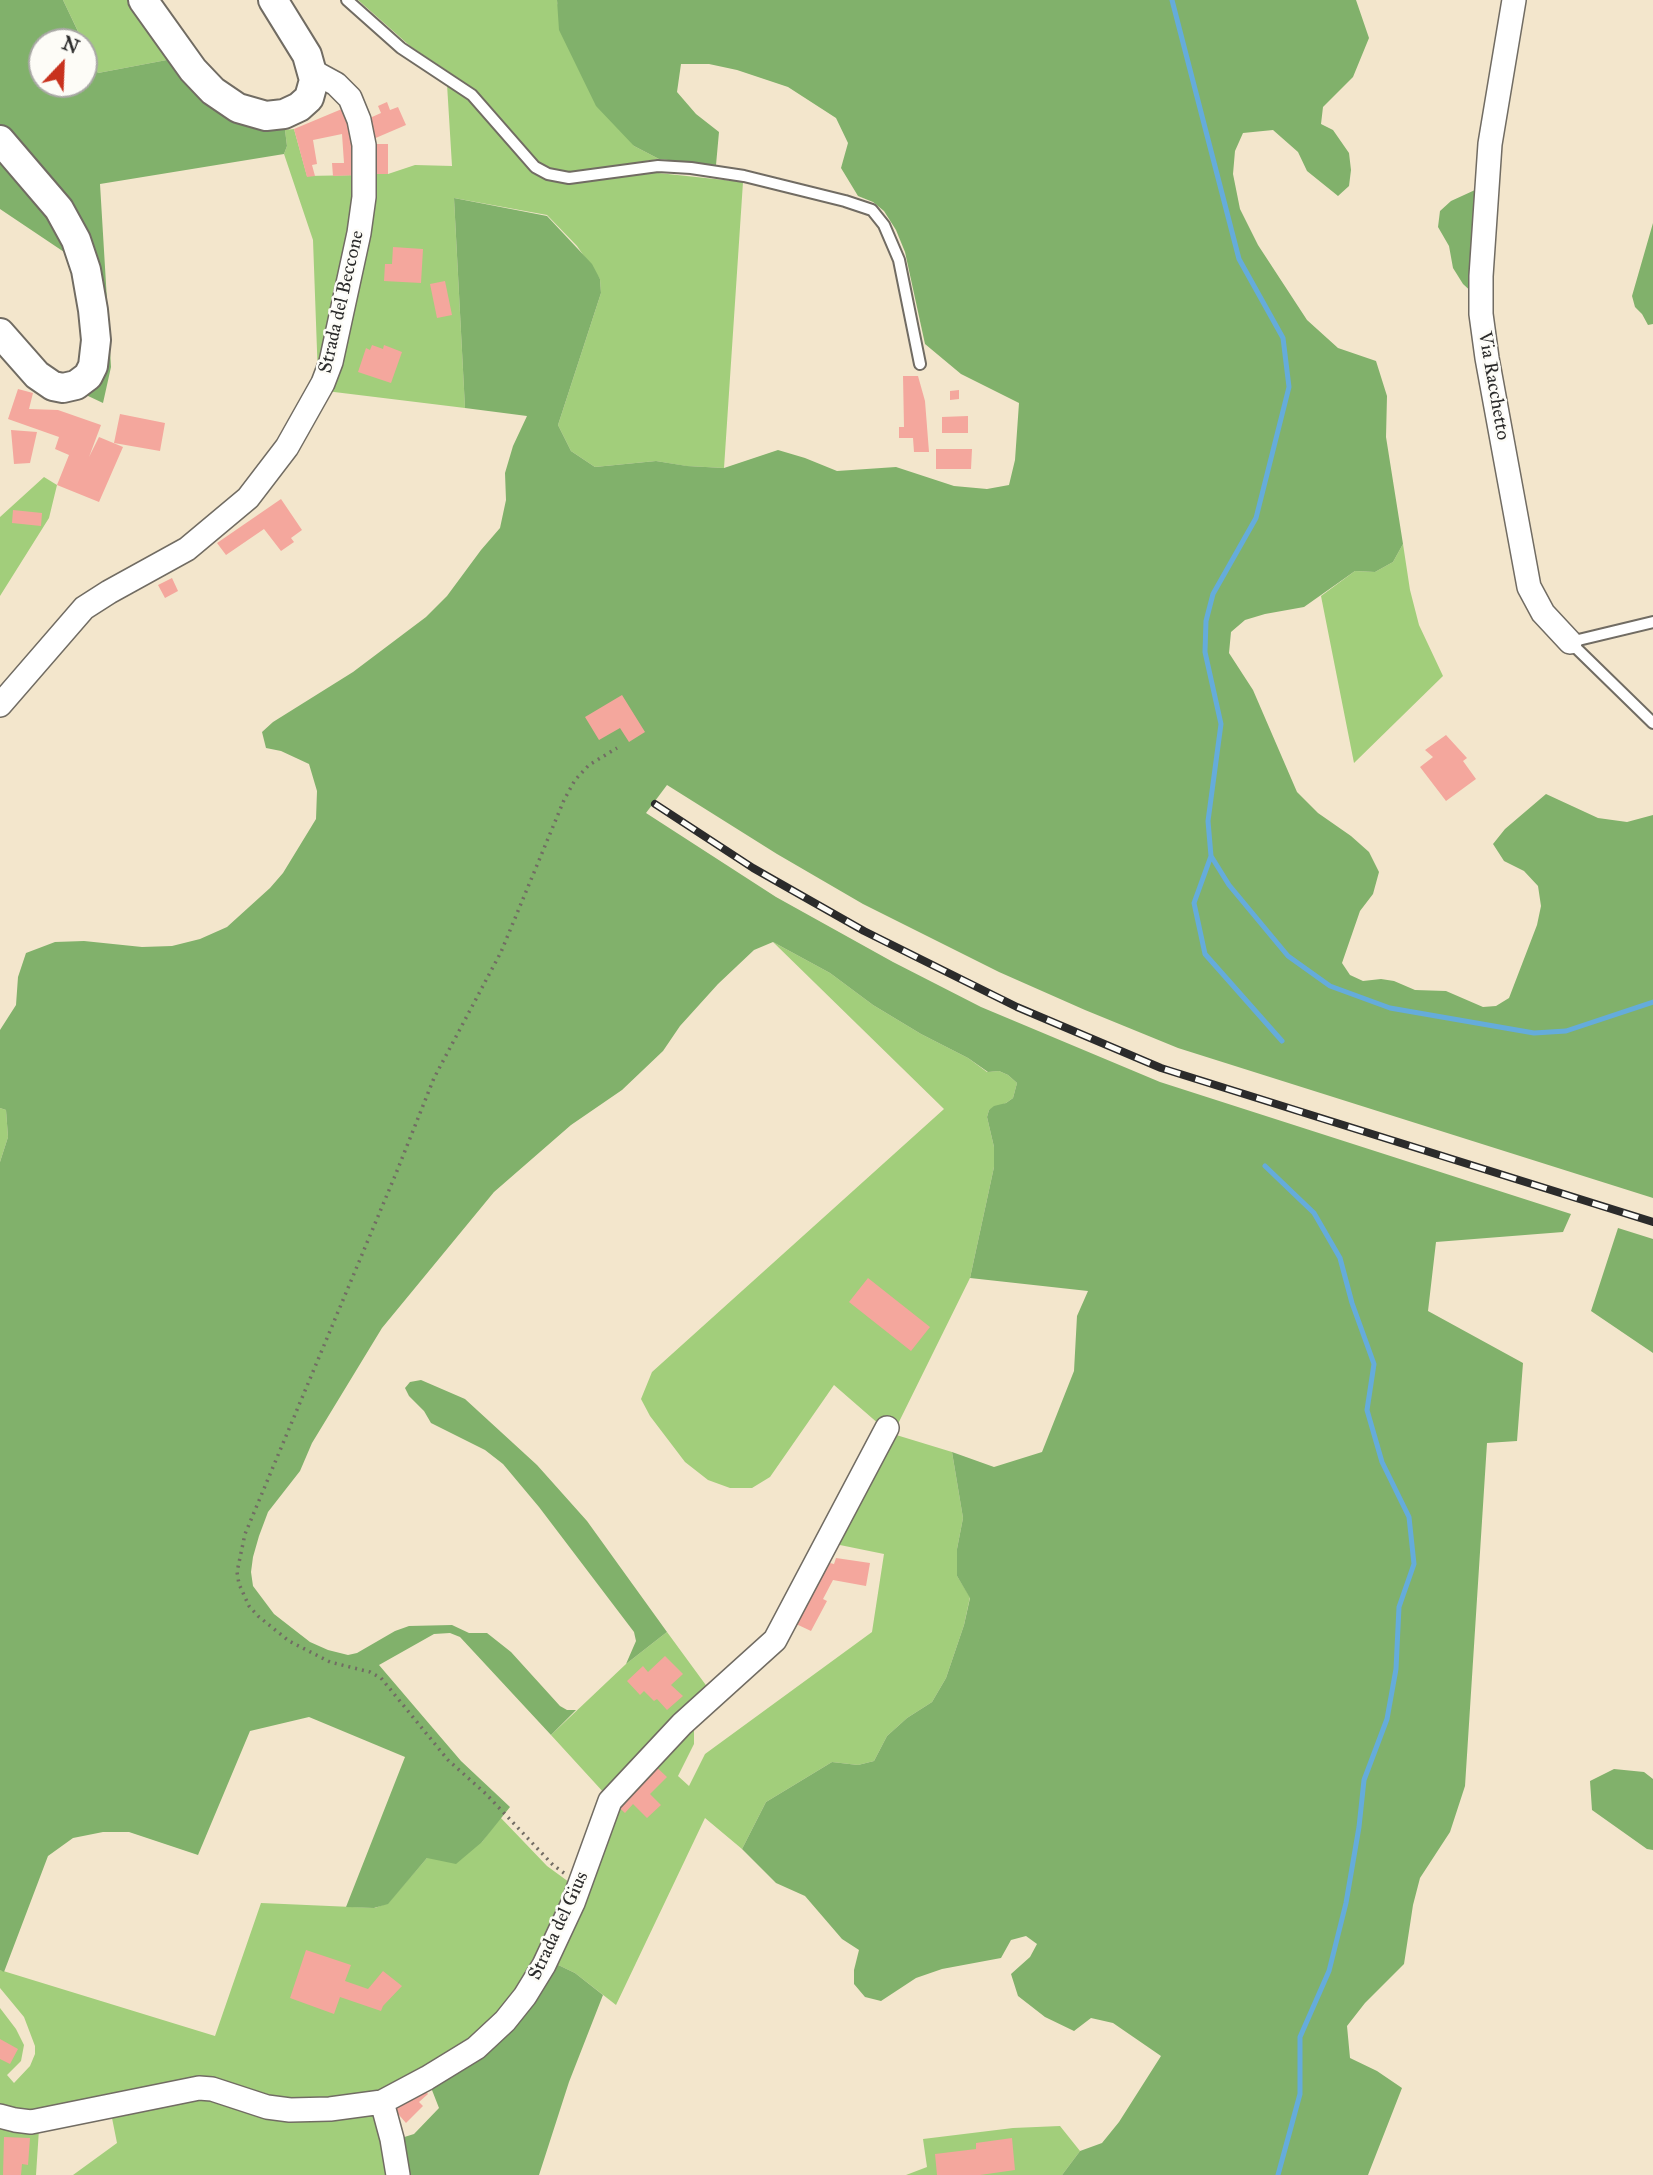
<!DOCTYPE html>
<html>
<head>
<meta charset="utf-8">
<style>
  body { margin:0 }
  #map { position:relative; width:1653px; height:2175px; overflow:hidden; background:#f3e6cc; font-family:"IM FELL Great Primer",serif }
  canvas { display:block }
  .north { position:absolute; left:28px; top:28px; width:70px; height:70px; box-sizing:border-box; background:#fdfcf7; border:2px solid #a9a8a5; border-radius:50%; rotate:23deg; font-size:19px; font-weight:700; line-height:28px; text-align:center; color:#2b2b2b }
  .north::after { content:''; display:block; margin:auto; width:24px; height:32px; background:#c8321e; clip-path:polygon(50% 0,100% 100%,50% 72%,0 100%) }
</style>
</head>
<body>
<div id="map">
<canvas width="1653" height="2175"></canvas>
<div class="north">N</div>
</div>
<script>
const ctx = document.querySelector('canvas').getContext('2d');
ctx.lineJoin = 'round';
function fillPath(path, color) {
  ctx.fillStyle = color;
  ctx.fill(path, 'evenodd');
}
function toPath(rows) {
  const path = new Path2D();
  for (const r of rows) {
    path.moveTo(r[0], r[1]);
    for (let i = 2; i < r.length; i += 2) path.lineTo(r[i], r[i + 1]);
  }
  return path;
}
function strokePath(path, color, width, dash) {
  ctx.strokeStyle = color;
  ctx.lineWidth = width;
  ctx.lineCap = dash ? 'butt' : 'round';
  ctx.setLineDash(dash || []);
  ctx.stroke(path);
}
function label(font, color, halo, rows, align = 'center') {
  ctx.font = font + ' "IM FELL Great Primer",serif';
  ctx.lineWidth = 5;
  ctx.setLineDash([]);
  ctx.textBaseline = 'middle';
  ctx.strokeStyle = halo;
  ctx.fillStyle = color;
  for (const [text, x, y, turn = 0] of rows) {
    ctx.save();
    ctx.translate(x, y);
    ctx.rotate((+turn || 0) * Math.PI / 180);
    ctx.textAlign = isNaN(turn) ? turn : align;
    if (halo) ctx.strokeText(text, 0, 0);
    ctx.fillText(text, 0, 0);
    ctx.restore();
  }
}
fillPath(toPath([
  [63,0,129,0,172,59,98,73],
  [358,0,557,0,557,3,634,146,659,159,568,173,552,171,535,160,494,110,470,86,410,46],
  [447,84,472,102,535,172,552,180,578,182,649,172,743,182,724,468,686,466,656,461,595,467,571,451,558,425,601,293,600,279,577,246,547,215,454,198,465,408,326,391,370,174,388,174,415,165,452,166],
  [294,129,307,176,359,175,357,205,318,378,313,240,284,154,287,146,285,130],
  [44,477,57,485,49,518,0,596,0,517],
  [1403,544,1410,590,1419,625,1443,676,1354,763,1321,596,1355,571,1375,572,1393,562],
  [773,942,830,973,873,1005,921,1034,968,1058,987,1072,999,1071,1008,1075,1017,1083,1013,1098,1006,1103,989,1110,987,1117,994,1147,994,1167,970,1278,893,1434,952,1452,963,1518,957,1549,957,1576,970,1597,964,1625,946,1678,932,1702,907,1718,887,1736,874,1761,858,1765,832,1762,766,1802,742,1849,705,1818,616,2005,575,1973,552,1962,613,1802,694,1723,694,1744,678,1776,689,1786,705,1754,872,1632,884,1554,835,1544,880,1425,834,1385,770,1477,752,1488,730,1488,708,1480,685,1462,650,1416,641,1399,652,1372,944,1109],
  [0,1108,6,1110,8,1137,0,1162],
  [667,1632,708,1688,605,1794,551,1735,626,1664],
  [500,1817,547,1866,573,1885,543,1955,483,2033,387,2091,289,2104,204,2081,36,2114,0,2109,0,2008,16,2029,24,2045,21,2061,7,2075,14,2083,30,2066,35,2054,35,2046,24,2017,0,1988,0,1970,215,2036,261,1903,375,1908,388,1903,427,1858,482,1842],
  [196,2095,377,2109,392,2175,73,2175,117,2143,111,2113],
  [0,2123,39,2129,36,2175,0,2175],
  [1060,2126,1080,2151,1062,2175,906,2175,927,2167,923,2139,1013,2128]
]), '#a2ce7b');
fillPath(toPath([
  [0,0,63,0,83,42,42,42,42,84,84,84,84,44,98,73,172,59,240,123,259,129,285,130,287,146,284,154,100,184,111,367,103,403,86,395,96,382,102,318,0,128],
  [557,0,1356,0,1369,38,1353,77,1323,107,1321,124,1333,130,1349,153,1351,170,1349,186,1338,196,1307,171,1298,152,1273,130,1243,133,1235,151,1233,174,1240,209,1258,245,1307,320,1338,348,1376,361,1387,396,1386,437,1403,544,1393,562,1375,572,1355,571,1304,607,1265,614,1245,620,1231,632,1229,653,1253,690,1297,792,1318,813,1351,836,1369,852,1379,872,1373,894,1360,911,1342,963,1350,975,1363,981,1381,979,1394,981,1415,990,1446,991,1483,1007,1496,1006,1509,998,1537,925,1541,906,1538,886,1524,871,1504,861,1493,844,1505,829,1546,794,1598,818,1627,822,1653,815,1653,1198,1178,1048,1085,1010,999,972,863,904,777,854,667,785,646,813,776,897,893,962,981,1007,1160,1082,1571,1214,1563,1232,1436,1242,1428,1311,1523,1363,1517,1441,1487,1443,1465,1786,1450,1832,1420,1878,1413,1905,1404,1964,1365,2003,1347,2026,1350,2058,1377,2071,1402,2088,1368,2175,1062,2175,1080,2151,1102,2143,1119,2122,1161,2056,1113,2023,1091,2018,1074,2031,1045,2017,1018,1996,1011,1974,1030,1957,1037,1944,1026,1936,1011,1940,1001,1958,942,1969,916,1978,881,2001,865,1997,854,1984,854,1970,859,1950,842,1939,805,1896,776,1883,742,1849,766,1802,832,1762,858,1765,874,1761,887,1736,907,1718,932,1702,946,1678,964,1625,970,1598,957,1576,957,1549,963,1518,952,1452,994,1467,1042,1452,1074,1371,1077,1316,1088,1291,970,1278,994,1167,994,1147,987,1117,989,1110,994,1106,1006,1103,1013,1098,1017,1083,1008,1075,999,1071,988,1072,968,1058,921,1034,873,1005,830,973,773,942,754,950,718,984,680,1026,663,1051,622,1090,571,1125,494,1192,382,1328,312,1443,300,1471,268,1512,259,1536,253,1557,251,1572,253,1586,274,1614,310,1642,328,1650,348,1655,357,1653,395,1631,409,1626,452,1625,469,1633,487,1633,511,1652,560,1706,567,1710,576,1710,551,1735,460,1637,450,1633,434,1634,379,1665,461,1761,510,1807,482,1842,456,1864,427,1858,388,1904,374,1908,346,1907,405,1757,309,1717,250,1731,198,1855,129,1832,103,1832,73,1838,48,1856,4,1972,0,1970,0,1162,8,1137,6,1110,0,1108,0,1030,16,1005,18,977,26,953,55,942,84,941,142,947,172,946,200,939,227,927,270,888,283,873,316,819,317,791,309,764,281,751,266,748,262,732,273,722,353,672,426,617,447,596,481,550,500,528,506,500,505,473,513,446,527,416,465,408,454,198,547,216,592,264,600,279,601,293,558,425,571,451,595,467,656,461,687,466,724,468,778,450,805,458,837,471,896,467,954,486,987,489,1009,485,1015,460,1019,403,961,374,925,344,905,252,896,230,884,211,873,202,858,196,841,168,848,143,836,118,788,87,737,70,709,64,681,64,677,92,696,114,719,132,716,165,659,159,634,146,596,106,559,30],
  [0,152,35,191,73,258,0,209],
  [1475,190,1481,191,1476,296,1463,284,1453,268,1449,246,1438,227,1440,211,1451,201],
  [1653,223,1653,324,1648,325,1642,314,1635,307,1632,296],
  [1618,1228,1653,1239,1653,1353,1591,1311],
  [421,1380,465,1399,537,1465,587,1521,667,1632,626,1664,636,1641,634,1632,539,1507,503,1464,485,1450,431,1423,424,1411,409,1396,405,1388,410,1382],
  [1614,1769,1644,1772,1653,1779,1653,1850,1647,1849,1592,1810,1590,1781],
  [552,1962,575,1973,603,1995,569,2082,539,2175,404,2175,398,2139,414,2134,439,2108,430,2085]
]), '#81b16b');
strokePath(toPath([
  [1172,0,1239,259,1283,338,1289,387,1256,518,1213,594,1206,621,1205,652,1221,724,1208,821,1211,856,1229,885,1288,956,1330,986,1390,1008,1534,1033,1566,1031,1653,1002],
  [1211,856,1194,903,1205,954,1282,1041],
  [1265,1166,1314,1213,1340,1258,1352,1303,1374,1364,1367,1410,1382,1462,1409,1517,1414,1564,1399,1607,1396,1669,1387,1719,1364,1780,1359,1827,1346,1903,1329,1971,1300,2037,1300,2094,1278,2175]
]), '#65acdb', 5);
fillPath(toPath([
  [387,102,390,110,398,107,406,125,371,140,363,121,381,113,378,106],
  [349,106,359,175,333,176,332,163,344,163,342,134,313,140,317,164,312,165,315,176,307,177,294,129],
  [369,144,388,144,388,174,370,174],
  [393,247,423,249,421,283,384,281,385,264,392,264],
  [445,281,452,315,437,318,430,284],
  [372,345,383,349,384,345,402,352,391,383,358,372,366,348,370,350],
  [903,376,918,376,925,401,929,452,914,452,913,438,899,438,899,427,904,427],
  [18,389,33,393,29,409,58,410,101,425,89,457,99,437,123,447,99,502,57,485,69,455,55,449,59,437,8,419],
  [959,390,959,399,950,400,950,391],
  [120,414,165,423,160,451,114,443],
  [968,416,968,433,942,433,942,417],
  [11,430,37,432,30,463,14,464],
  [936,449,972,449,971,469,936,469],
  [281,499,302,530,291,538,294,542,281,551,264,529,226,555,217,543],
  [13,510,42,513,41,526,12,523],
  [172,578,178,591,165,598,158,585],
  [622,695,645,732,629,742,620,728,599,740,585,717],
  [1446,735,1467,758,1463,761,1476,779,1446,801,1420,767,1433,757,1425,750],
  [868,1278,930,1327,911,1351,849,1302],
  [836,1558,870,1563,866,1586,833,1580,823,1599,827,1601,811,1631,794,1623,826,1562,834,1564],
  [665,1656,683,1674,671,1685,683,1696,667,1710,657,1699,654,1701,644,1691,640,1695,627,1681,643,1666,648,1672],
  [652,1763,667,1777,650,1794,661,1805,647,1818,633,1804,625,1813,613,1802],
  [306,1950,351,1965,345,1981,368,1989,383,1971,402,1986,383,2006,381,2011,340,1997,334,2014,290,1998],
  [0,2039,18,2049,10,2064,0,2059],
  [423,2088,428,2094,419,2102,423,2106,406,2123,392,2107],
  [4,2137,30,2138,28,2165,22,2164,21,2175,3,2175],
  [1012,2138,1015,2170,980,2175,937,2175,935,2154,976,2149,976,2143]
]), '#f4a79d');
const service = toPath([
  [347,0,401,48,472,95,535,167,548,174,569,178,658,166,691,168,744,176,845,201,872,210,884,225,899,260,920,364],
  [1570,642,1653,723],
  [1570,642,1653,622]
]);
const minor = toPath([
  [1514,0,1490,144,1481,276,1481,314,1487,358,1529,587,1543,613,1570,642],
  [0,705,84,608,109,592,187,549,248,498,287,447,323,383,331,362,359,233,364,197,364,145,359,120,350,98,336,84,314,72],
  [382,2102,392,2139,398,2175],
  [0,2116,15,2120,31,2122,199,2088,212,2089,267,2107,290,2110,330,2109,382,2102,427,2078,476,2048,505,2021,525,1996,544,1965,573,1903,610,1801,682,1724,775,1640,887,1428]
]);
const tertiary = toPath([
  [143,0,193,70,213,91,238,108,266,116,284,114,299,107,309,98,314,80,307,55,273,0],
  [0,140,59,209,76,240,86,270,93,310,96,340,93,366,88,376,76,385,63,388,53,386,37,375,0,333]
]);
strokePath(service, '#716c63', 14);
strokePath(minor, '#716c63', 26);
strokePath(tertiary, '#716c63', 32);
strokePath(toPath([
  [564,1873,553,1865,486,1794,448,1760,381,1678,370,1672,330,1662,289,1641,258,1616,249,1606,239,1584,237,1572,245,1534,397,1171,434,1078,501,952,564,800,575,780,589,765,617,748]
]), '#716c63', 3.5, [2, 5]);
strokePath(service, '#fff', 10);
strokePath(minor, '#fff', 23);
strokePath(tertiary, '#fff', 28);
const rail = toPath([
  [655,804,753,868,864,931,1017,1007,1161,1068,1653,1222]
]);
strokePath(rail, '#2b2b2b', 8);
strokePath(rail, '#fdfcf7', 5, [16]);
label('19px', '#2b2b2b', '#fdfcf7', [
  ["Strada del Beccone",342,302,-77],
  ["Via Racchetto",1493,386,80],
  ["Strada del Gius",559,1926,-65]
]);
</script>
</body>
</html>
